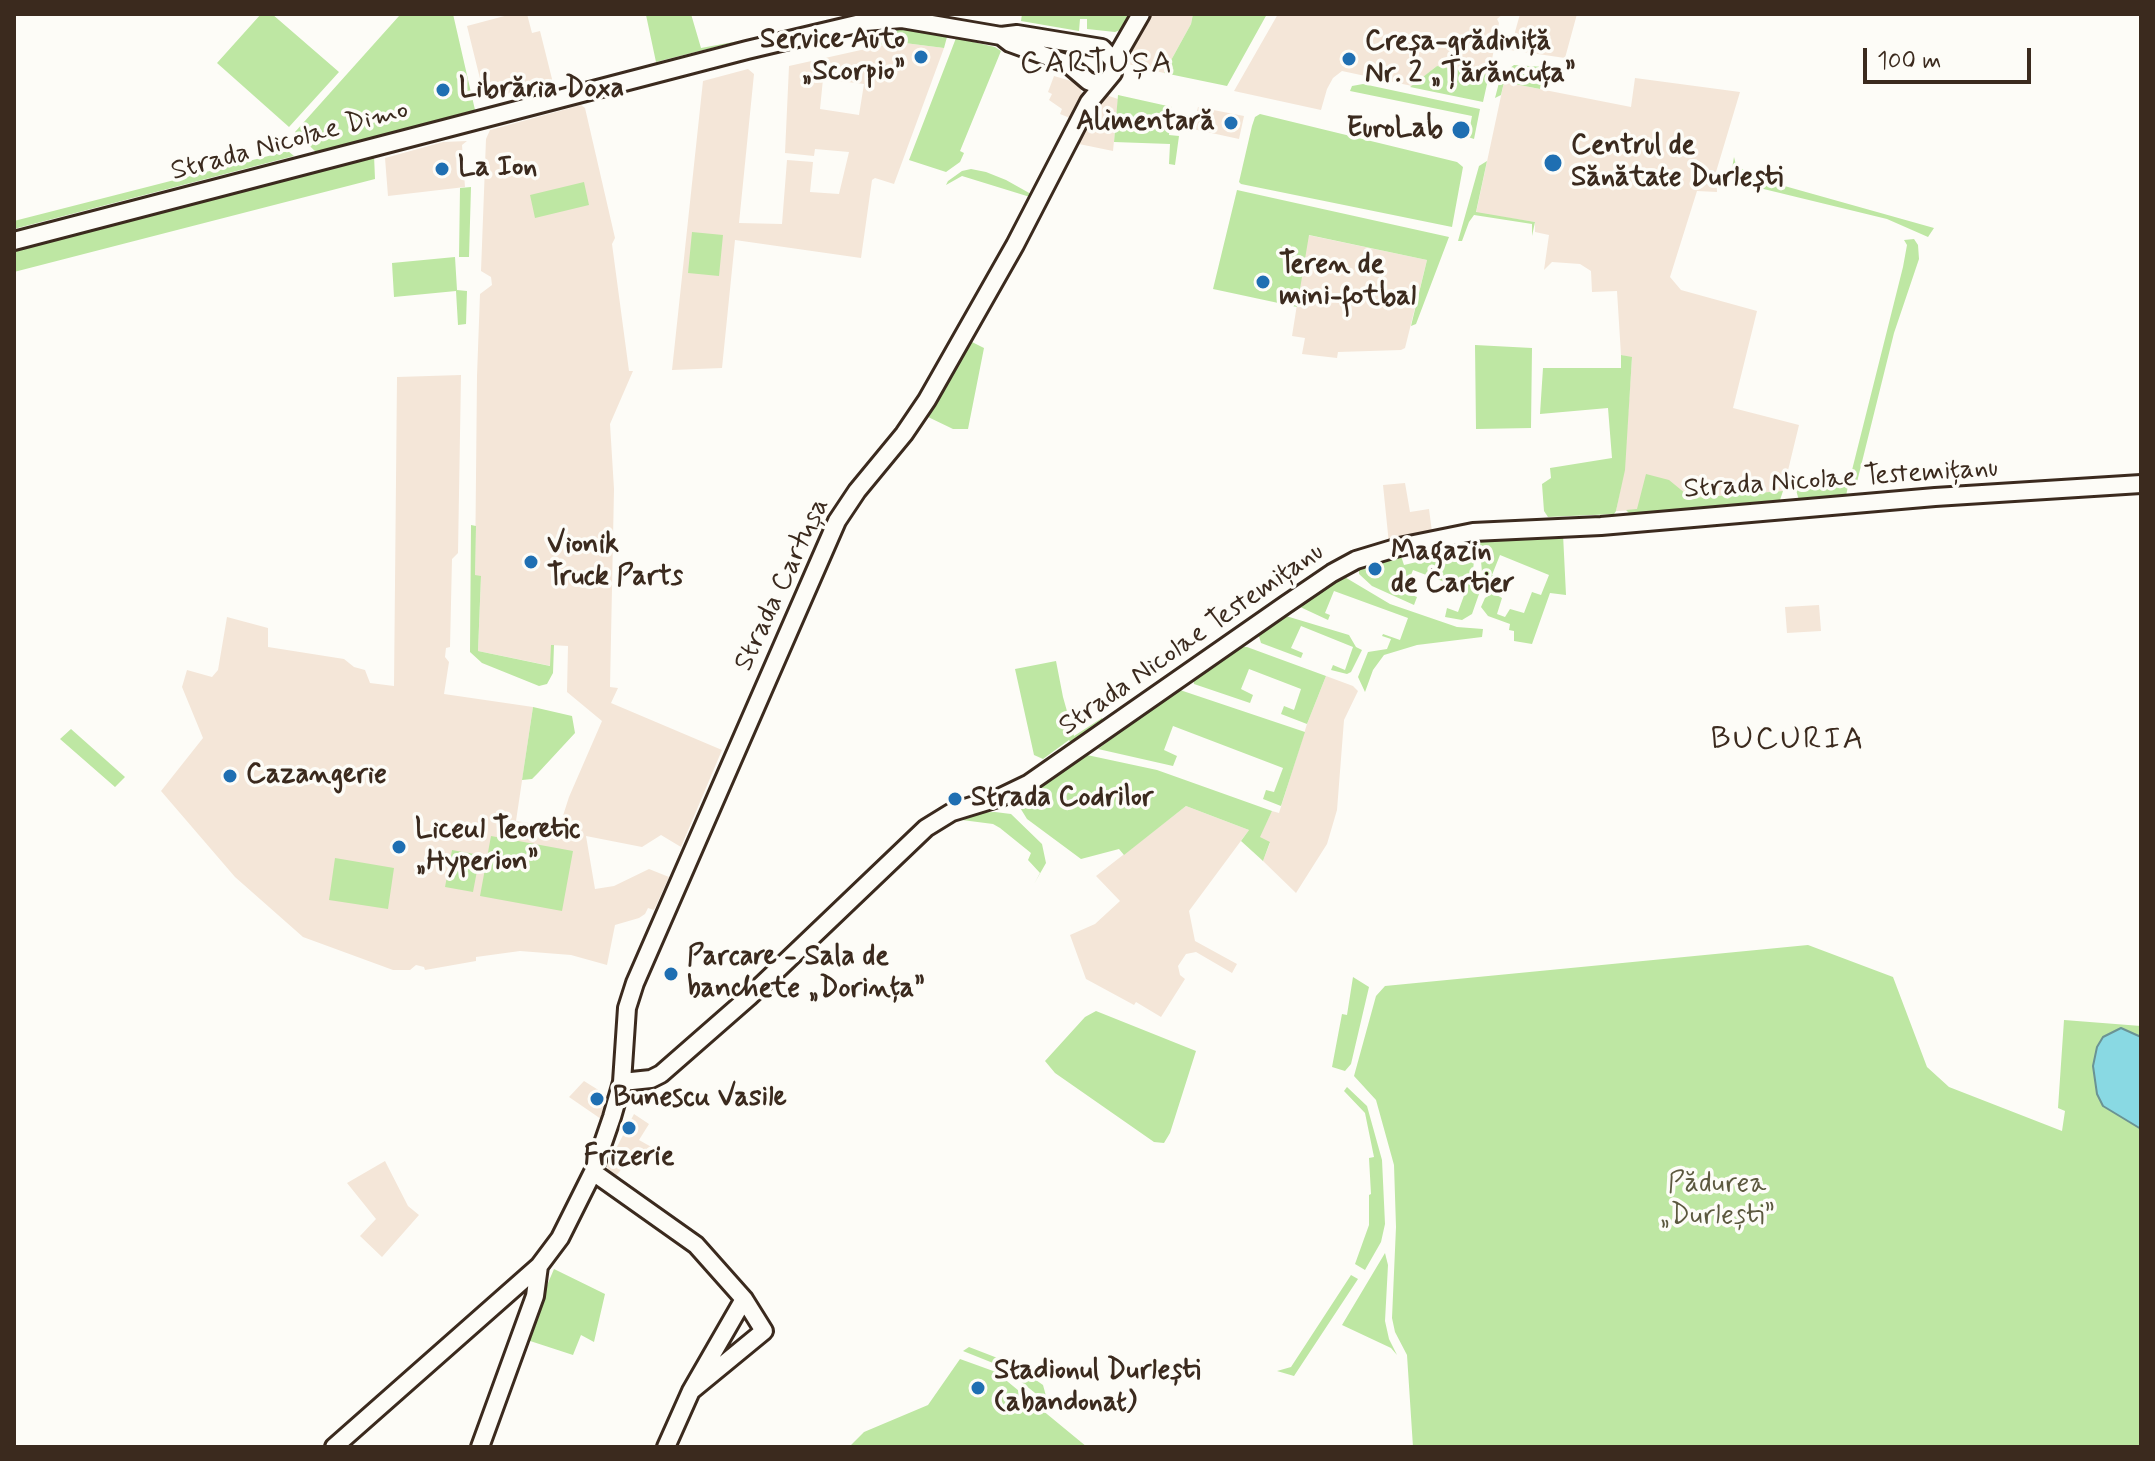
<!DOCTYPE html>
<html>
<head>
<meta charset="utf-8">
<style>
  body { margin:0 }
  #map { position:relative; width:2155px; height:1461px; overflow:hidden; background:#fdfcf7; font-family:Mynerve,sans-serif }
  canvas { display:block }
  .frame { position:absolute; inset:0; border:16px solid #3b2a1e; pointer-events:none }
  .scale { position:absolute; left:1863px; top:48px; width:168px; height:36px; box-sizing:border-box; border:4px solid #3b2a1e; border-top:0; padding-left:10px; font-size:24px; line-height:28px; white-space:nowrap; color:#3b2a1e; -webkit-text-stroke:6px #fdfcf7; paint-order:stroke }
</style>
</head>
<body>
<div id="map">
<canvas width="2155" height="1461"></canvas>
<div class="frame"></div>
<div class="scale">100 m</div>
</div>
<script>
const ctx = document.querySelector('canvas').getContext('2d');
ctx.lineJoin = 'round';
function fillPath(path, color) {
  ctx.fillStyle = color;
  ctx.fill(path, 'evenodd');
}
function toPath(rows) {
  const path = new Path2D();
  for (const r of rows) {
    path.moveTo(r[0], r[1]);
    for (let i = 2; i < r.length; i += 2) path.lineTo(r[i], r[i + 1]);
  }
  return path;
}
function strokePath(path, color, width, dash) {
  ctx.strokeStyle = color;
  ctx.lineWidth = width;
  ctx.lineCap = dash ? 'butt' : 'round';
  ctx.setLineDash(dash || []);
  ctx.stroke(path);
}
function label(font, color, halo, rows, align = 'center') {
  ctx.font = font + ' Mynerve,sans-serif';
  ctx.lineWidth = 7;
  ctx.setLineDash([]);
  ctx.textBaseline = 'middle';
  ctx.strokeStyle = halo;
  ctx.fillStyle = color;
  for (const [text, x, y, turn = 0] of rows) {
    ctx.save();
    ctx.translate(x, y);
    ctx.rotate((+turn || 0) * Math.PI / 180);
    ctx.textAlign = isNaN(turn) ? turn : align;
    if (halo) ctx.strokeText(text, 0, 0);
    ctx.fillText(text, 0, 0);
    ctx.restore();
  }
}
fillPath(toPath([
  [512,14,527,14,532,33,540,31,553,83,485,99,467,26],
  [1152,14,1193,14,1191,24,1164,73,1124,63],
  [1278,14,1503,14,1497,19,1499,23,1489,75,1437,66,1412,86,1342,71,1333,78,1327,89,1321,110,1234,91],
  [1520,14,1577,14,1565,58,1510,50],
  [897,42,944,48,894,184,875,178,872,180,861,258,735,240,722,368,672,370,703,81,748,69,754,74,739,223,782,224,787,160,813,162,810,192,839,194,849,152,815,149,814,156,785,153,789,66],
  [823,79,864,84,859,115,820,109],
  [1054,76,1078,83,1082,93,1070,118,1060,114,1062,109,1049,100,1052,94,1048,92],
  [1635,78,1740,92,1716,172,1717,192,1697,191,1670,277,1681,290,1757,311,1733,408,1799,425,1783,491,1691,498,1690,507,1616,511,1624,471,1632,358,1621,355,1617,291,1592,292,1591,271,1580,264,1552,262,1544,270,1549,235,1535,232,1535,222,1476,213,1504,82,1631,107],
  [1106,95,1118,99,1113,151,1079,144],
  [581,105,585,108,615,238,612,244,629,371,633,371,610,424,614,489,610,687,618,688,611,703,722,750,681,847,661,835,642,847,586,836,595,889,614,886,649,869,669,877,654,910,648,908,645,914,639,918,615,925,607,965,571,955,520,951,476,957,476,961,425,970,424,967,416,965,410,970,393,970,303,937,235,877,161,791,203,738,182,687,187,670,212,677,218,670,227,617,268,628,268,647,344,659,354,667,365,670,370,683,394,686,397,377,461,375,458,553,452,559,450,647,446,648,445,657,449,662,444,694,533,707,516,821,559,828,569,797,602,721,567,692,568,646,551,645,551,666,478,651,481,577,475,576,477,376,480,294,492,285,491,277,481,271,486,139,490,130],
  [1198,107,1244,116,1239,139,1193,129],
  [467,141,462,145,465,187,388,196,385,158,443,142],
  [1308,235,1427,260,1405,348,1401,350,1338,352,1337,358,1302,354,1305,338,1292,336],
  [1405,483,1410,512,1429,509,1432,532,1389,544,1383,485],
  [1819,605,1821,631,1787,633,1785,607],
  [1326,676,1353,686,1358,691,1344,720,1337,810,1327,844,1296,893,1263,861,1270,843,1259,837,1272,811,1279,813,1307,724],
  [1186,806,1249,830,1189,911,1195,941,1237,964,1232,973,1196,952,1186,954,1178,966,1180,975,1185,979,1161,1017,1136,1002,1134,1005,1086,979,1070,935,1095,924,1120,901,1096,876],
  [584,1081,608,1096,601,1119,569,1097],
  [634,1114,649,1124,639,1140,655,1149,650,1156,638,1147,613,1180,607,1166],
  [385,1161,408,1206,419,1215,382,1257,360,1236,376,1219,347,1183]
]), '#f4e6d8');
fillPath(toPath([
  [261,14,272,14,339,72,289,127,217,63],
  [406,14,453,14,475,110,316,152,295,132,399,16],
  [691,14,701,48,739,41,656,62,646,15],
  [1022,14,1104,16,1131,14,1123,29,1115,32,1087,29,1087,19,1080,19,1079,31,1021,21],
  [1193,14,1267,14,1227,86,1164,73,1191,24],
  [894,28,947,37,944,48,897,42,872,46,872,31],
  [956,38,995,47,1001,51,960,151,964,153,960,162,946,172,909,160],
  [1514,65,1544,67,1540,89,1504,82,1501,95,1495,98,1501,75],
  [1437,66,1489,75,1483,102,1410,87],
  [1363,84,1480,109,1474,139,1468,137,1472,116,1350,91,1352,86],
  [1118,95,1172,107,1169,135,1179,136,1175,165,1169,164,1170,144,1114,142],
  [1260,114,1457,162,1463,167,1452,227,1241,184,1239,182,1252,126,1255,117],
  [288,151,294,156,14,229,14,221],
  [374,155,375,179,14,272,14,249],
  [1734,157,1736,165,1756,178,1934,228,1928,237,1887,219,1743,184,1731,174],
  [1487,161,1476,212,1535,222,1532,236,1532,224,1474,215,1469,222,1462,241,1458,241,1479,166],
  [971,169,986,172,1006,180,1031,194,1030,197,962,176,946,185,948,181,962,171],
  [584,182,589,205,535,218,530,195],
  [471,187,469,257,459,257,460,188],
  [1237,190,1449,237,1416,324,1411,326,1427,260,1309,235,1297,307,1213,289],
  [692,232,723,235,719,276,688,273],
  [1914,239,1918,245,1919,259,1894,333,1856,486,1848,486,1846,496,1841,500,1800,504,1796,490,1848,486,1903,267,1907,245,1904,240],
  [455,257,457,290,467,291,466,324,458,325,456,291,394,297,392,263],
  [972,342,984,348,968,429,953,429,926,416],
  [1475,345,1532,348,1531,428,1476,429],
  [1621,355,1632,357,1625,470,1616,511,1614,514,1548,517,1544,511,1542,484,1551,478,1550,468,1612,458,1608,408,1540,414,1543,368,1621,368],
  [1646,474,1669,480,1691,498,1783,491,1779,503,1632,516,1626,510,1637,509],
  [471,525,476,526,475,575,481,576,478,651,550,666,551,645,554,645,553,673,547,684,539,686,482,663,470,652],
  [1563,534,1566,595,1550,593,1532,644,1514,641,1514,631,1509,630,1510,624,1488,616,1481,607,1485,598,1493,593,1502,598,1497,614,1505,617,1510,609,1524,613,1532,592,1541,595,1549,575,1500,555,1492,575,1505,581,1501,590,1483,584,1479,538],
  [1468,540,1474,561,1471,587,1478,590,1479,594,1472,614,1462,620,1445,617,1447,608,1458,612,1466,590,1413,570,1404,592,1417,597,1414,605,1372,586,1359,574,1359,569,1362,567,1401,556,1404,565,1438,557,1436,546],
  [1343,576,1390,604,1457,627,1483,629,1482,637,1417,645,1384,655,1373,670,1365,692,1358,677,1368,652,1387,649,1391,639,1382,636,1383,634,1400,640,1408,618,1334,591,1325,613,1330,615,1328,620,1298,606],
  [1286,616,1349,635,1356,647,1362,650,1351,672,1347,674,1331,670,1333,665,1345,670,1353,647,1301,626,1291,648,1303,653,1301,658,1261,643,1258,633],
  [1237,647,1247,647,1326,676,1307,724,1281,714,1284,706,1294,710,1301,689,1249,669,1241,689,1253,695,1250,703,1194,684,1193,679],
  [1056,661,1063,697,1074,736,1102,718,1105,723,1073,746,1069,740,1043,759,1034,755,1015,669],
  [1177,689,1305,732,1281,806,1263,799,1266,790,1274,792,1283,768,1173,726,1164,750,1177,756,1173,766,1098,749],
  [533,707,572,716,575,733,538,773,532,779,522,780],
  [71,729,125,777,115,787,60,739],
  [1087,755,1157,770,1272,811,1260,837,1270,842,1263,861,1241,841,1249,830,1186,806,1124,855,1119,849,1081,859,1027,819,1019,806,1022,797],
  [995,812,1011,814,1042,844,1046,863,1034,884,1040,873,1028,860,1031,853,1000,828,993,824,962,820,933,827,969,813],
  [491,836,573,851,562,911,480,896],
  [452,850,480,855,473,892,445,887],
  [335,858,394,868,388,909,329,900],
  [1808,945,1893,977,1927,1067,1949,1087,2062,1131,2065,1111,2058,1108,2064,1020,2141,1026,2141,1447,1413,1447,1407,1355,1395,1332,1392,1318,1396,1227,1394,1165,1376,1100,1354,1076,1376,996,1385,986],
  [1353,977,1369,987,1351,1064,1345,1071,1332,1067,1342,1014,1347,1015],
  [1096,1011,1196,1051,1170,1133,1164,1143,1154,1142,1055,1073,1045,1061,1085,1017],
  [1347,1087,1367,1106,1382,1160,1385,1224,1381,1242,1365,1270,1355,1264,1369,1225,1369,1195,1371,1194,1369,1158,1374,1157,1365,1113,1344,1091],
  [1385,1253,1388,1265,1385,1321,1389,1339,1397,1355,1391,1348,1342,1325],
  [554,1269,605,1294,594,1342,581,1335,573,1355,524,1339],
  [1351,1275,1358,1279,1294,1376,1277,1371,1291,1367],
  [969,1347,1013,1364,1043,1385,1046,1396,1058,1405,1056,1410,1003,1367,963,1351],
  [960,1359,996,1372,1087,1447,849,1447,864,1432,928,1405]
]), '#bee7a3');
const water = toPath([
  [2121,1028,2141,1037,2141,1129,2103,1106,2097,1094,2093,1066,2097,1047,2103,1037,2121,1028]
]);
fillPath(water, '#89d9e3');
strokePath(water, '#6a9394', 2);
const secondary = toPath([
  [1001,36,1010,43,1068,64,1088,81,1093,83,1105,82],
  [1114,61,1141,14],
  [14,241,747,50,865,22,902,19,1001,36,1017,34,1102,48,1114,61,1113,73,1089,102,1015,245,927,400,904,434,857,491,837,521,635,983,627,1008,622,1082,612,1117,593,1172,560,1238,539,1266,334,1447],
  [622,1082,651,1079,661,1074,749,997,926,828,952,812,1001,797,1028,784,1285,605,1332,573,1356,560,1399,547,1473,532,1601,526,1935,497,2141,484],
  [593,1172,696,1245,744,1299,764,1331,691,1391],
  [480,1447,535,1296,539,1266],
  [666,1447,691,1391,744,1299]
]);
strokePath(secondary, '#3b2a1e', 22);
strokePath(secondary, '#fdfcf7', 16);
for (const [x, y, r, color] of [
  [921,57,8,"#1f6fb2"],
  [1349,59,8,"#1f6fb2"],
  [443,90,8,"#1f6fb2"],
  [1231,123,8,"#1f6fb2"],
  [1461,130,10,"#1f6fb2"],
  [1553,163,10,"#1f6fb2"],
  [442,169,8,"#1f6fb2"],
  [1263,282,8,"#1f6fb2"],
  [531,562,8,"#1f6fb2"],
  [1375,569,8,"#1f6fb2"],
  [230,776,8,"#1f6fb2"],
  [955,799,8,"#1f6fb2"],
  [399,847,8,"#1f6fb2"],
  [671,974,8,"#1f6fb2"],
  [597,1099,8,"#1f6fb2"],
  [629,1128,8,"#1f6fb2"],
  [978,1388,8,"#1f6fb2"]
]) {
  const dot = new Path2D();
  dot.arc(x, y, r, 0, 2 * Math.PI);
  ctx.fillStyle = color;
  ctx.fill(dot);
  strokePath(dot, '#fdfcf7', 3);
}
label('bold 28px', '#3b2a1e', '#fdfcf7', [
  ["Service Auto",905,41,"right"],
  ["„Scorpio”",905,73,"right"],
  ["Creșa-grădiniță",1365,43],
  ["Nr. 2 „Țărăncuța”",1365,75],
  ["Librăria Doxa",459,90],
  ["Alimentară",1215,123,"right"],
  ["EuroLab",1443,130,"right"],
  ["Centrul de",1571,147],
  ["Sănătate Durlești",1571,179],
  ["La Ion",458,169],
  ["Teren de",1279,266],
  ["mini-fotbal",1279,298],
  ["Vionik",547,546],
  ["Truck Parts",547,578],
  ["Magazin",1391,553],
  ["de Cartier",1391,585],
  ["Cazangerie",246,776],
  ["Strada Codrilor",971,799],
  ["Liceul Teoretic",415,831],
  ["„Hyperion”",415,863],
  ["Parcare - Sala de",687,958],
  ["banchete „Dorința”",687,990],
  ["Bunescu Vasile",613,1099],
  ["Frizerie",629,1158,"center"],
  ["Stadionul Durlești",994,1372],
  ["(abandonat)",994,1404]
], 'left');
label('28px', '#3b2a1e', '#fdfcf7', [
  ["Strada Nicolae Dimo",290,142,-15],
  ["Strada Nicolae Testemițanu",1841,480,-4],
  ["Strada Cartușa",783,585,-65],
  ["Strada Nicolae Testemițanu",1192,640,-35]
]);
label('28px', '#5c593f', '#fdfcf7', [
  ["Pădurea",1717,1185],
  ["„Durlești”",1717,1217]
]);
ctx.letterSpacing = '2px';
label('32px', '#3b2a1e', '#fdfcf7', [
  ["CARTUȘA",1097,65],
  ["BUCURIA",1788,741]
]);
ctx.letterSpacing = '0px';
</script>
</body>
</html>
